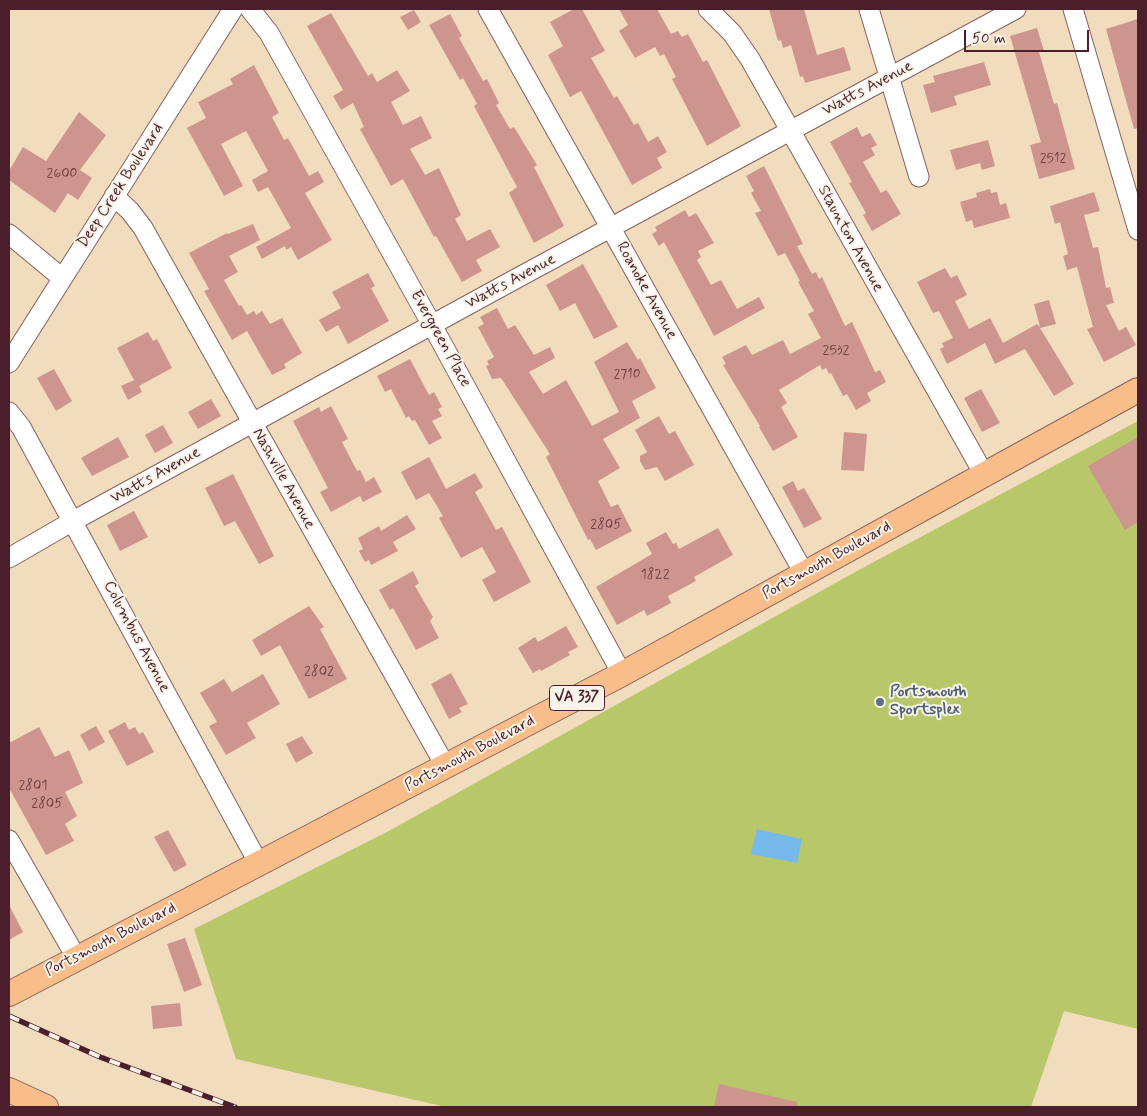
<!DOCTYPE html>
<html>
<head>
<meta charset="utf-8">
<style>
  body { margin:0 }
  #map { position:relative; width:1147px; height:1116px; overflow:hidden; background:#f2dcbe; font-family:Mynerve,sans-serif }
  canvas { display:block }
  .frame { position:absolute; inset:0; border:10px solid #4a1f2b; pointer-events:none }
  .scale { position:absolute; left:964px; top:30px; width:125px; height:22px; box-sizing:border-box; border:2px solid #4a1f2b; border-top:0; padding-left:6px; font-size:15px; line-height:18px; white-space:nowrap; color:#4a1f2b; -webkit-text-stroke:4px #f7f3e8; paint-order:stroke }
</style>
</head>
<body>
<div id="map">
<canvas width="1147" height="1116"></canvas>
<div class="frame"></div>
<div class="scale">50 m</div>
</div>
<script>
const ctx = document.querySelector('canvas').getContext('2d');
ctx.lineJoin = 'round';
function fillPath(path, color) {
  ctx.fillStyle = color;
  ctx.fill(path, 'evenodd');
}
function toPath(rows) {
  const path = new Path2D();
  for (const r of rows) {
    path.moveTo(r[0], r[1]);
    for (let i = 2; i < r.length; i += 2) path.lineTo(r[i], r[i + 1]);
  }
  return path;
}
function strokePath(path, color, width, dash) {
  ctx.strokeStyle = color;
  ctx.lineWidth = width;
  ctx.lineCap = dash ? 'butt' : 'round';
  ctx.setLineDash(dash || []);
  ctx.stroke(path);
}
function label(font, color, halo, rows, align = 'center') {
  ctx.font = font + ' Mynerve,sans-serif';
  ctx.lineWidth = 4;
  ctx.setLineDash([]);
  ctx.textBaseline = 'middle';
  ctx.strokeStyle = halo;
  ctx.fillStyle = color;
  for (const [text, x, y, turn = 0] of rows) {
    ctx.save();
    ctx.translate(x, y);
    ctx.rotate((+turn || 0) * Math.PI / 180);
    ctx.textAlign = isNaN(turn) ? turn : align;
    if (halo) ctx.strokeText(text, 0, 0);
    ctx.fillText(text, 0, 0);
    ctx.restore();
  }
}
fillPath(toPath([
  [1138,421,1138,1029,1064,1011,1031,1107,446,1107,236,1059,194,929,387,832,857,571]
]), '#b7c76a');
fillPath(toPath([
  [757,829,802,839,797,863,751,854]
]), '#75baeb');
fillPath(toPath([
  [574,9,582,9,605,51,591,58,614,98,617,96,634,125,638,123,648,142,658,136,667,152,657,158,662,168,632,185,581,91,570,97,548,55,563,46,550,22],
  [619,9,657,9,671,34,678,31,682,37,688,34,703,62,707,60,741,126,707,146,672,79,676,77,664,54,660,56,655,47,635,58,619,31,628,25],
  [769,9,804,9,817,55,844,47,851,70,805,83,803,76,800,77,791,45,783,48,781,40,778,41],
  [414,10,421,22,408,30,400,17],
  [331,13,368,76,372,73,377,82,397,70,410,91,391,102,403,125,421,116,432,138,410,149,425,175,439,168,461,215,455,219,467,241,490,229,500,247,476,260,482,271,462,282,436,236,434,237,403,179,391,186,360,129,364,127,353,103,341,110,333,96,343,90,307,26],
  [450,14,462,36,459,38,483,81,487,79,499,103,496,105,510,129,514,127,537,165,534,167,564,226,534,243,509,193,517,187,474,106,477,104,463,78,460,80,429,25],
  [1138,19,1138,128,1134,129,1106,29],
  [1037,28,1044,51,1039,52,1054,104,1057,103,1075,169,1039,179,1030,145,1041,142,1010,36],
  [984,62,991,85,954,96,957,105,931,113,923,85,935,82,933,76],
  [254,65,279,113,272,117,284,140,288,138,309,176,318,171,324,182,305,193,332,240,298,260,291,247,286,250,285,246,262,259,256,247,291,228,268,187,258,192,252,180,268,171,246,131,221,144,243,186,224,196,187,128,206,118,198,102,233,84,230,79],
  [79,112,106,135,80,170,92,178,78,200,68,193,55,213,9,180,9,171,23,147,46,161],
  [857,127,862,137,870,133,877,145,871,148,875,155,863,162,881,193,886,190,888,192,901,214,872,231,863,215,866,213,849,183,852,182,830,142],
  [988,140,995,166,982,170,980,163,956,170,950,150],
  [764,166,803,244,797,246,812,274,816,272,819,279,822,277,845,326,852,322,875,372,880,370,886,382,867,393,871,401,856,410,847,394,843,396,831,373,829,374,826,368,822,370,820,365,779,390,787,403,781,407,798,437,773,451,759,427,760,426,723,365,726,364,722,357,746,345,752,355,783,340,790,354,821,338,808,314,814,311,798,282,800,281,785,253,778,256,755,213,761,211,751,193,754,191,746,176],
  [990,189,991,193,997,192,1000,205,1006,203,1010,218,974,228,972,220,966,222,960,202,977,197,976,193],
  [1094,192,1100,211,1084,215,1093,248,1098,247,1106,288,1110,287,1114,303,1106,305,1119,331,1126,327,1136,345,1104,362,1087,329,1093,327,1077,267,1067,270,1063,256,1068,254,1060,222,1055,224,1050,206],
  [685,210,689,217,696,213,714,243,698,251,701,257,697,260,711,285,721,280,737,309,759,297,765,308,714,336,664,242,659,246,652,234,657,231,655,227],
  [253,224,260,240,229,256,238,272,224,280,239,306,241,305,247,315,254,311,256,315,262,311,270,324,282,318,302,353,284,364,286,368,272,375,247,331,232,340,204,291,209,289,189,253,227,233,228,234],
  [583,264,618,327,594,339,575,303,560,311,546,285],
  [945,268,951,278,957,275,967,295,955,301,969,329,990,318,1003,343,1037,324,1040,327,1034,304,1049,300,1056,324,1040,328,1074,384,1054,396,1025,349,995,364,985,343,947,364,940,349,944,347,942,343,953,338,939,311,933,313,917,282],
  [368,273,375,286,371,288,389,321,348,344,338,325,326,332,319,320,341,308,332,292],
  [497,308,508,329,515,325,534,355,550,347,555,358,529,372,543,394,566,380,592,426,619,412,594,362,627,342,638,360,640,358,656,388,632,401,640,418,603,439,620,468,598,481,611,507,618,504,632,531,596,550,590,539,588,540,546,457,550,454,501,378,492,379,486,366,489,365,487,361,494,357,478,327,484,324,480,317],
  [148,332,153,341,157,339,172,368,139,386,142,392,128,400,121,386,134,380,117,348],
  [410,359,429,395,434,392,442,407,438,409,442,416,432,421,442,438,429,445,415,420,412,421,409,416,406,418,391,389,385,392,377,376],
  [54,369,72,401,56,411,37,378],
  [981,389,1000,423,982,432,964,398],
  [211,399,221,416,198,429,188,412],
  [331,406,348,439,342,442,357,471,360,470,366,482,374,477,382,492,363,502,360,496,331,512,320,492,328,488,293,421,319,407,321,412],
  [659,416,669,434,675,431,694,465,665,481,657,467,645,470,640,461,640,456,647,452,635,430],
  [163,425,173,443,155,453,145,435],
  [844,432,867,434,864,471,841,470],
  [118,437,129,457,92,476,81,458],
  [1138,437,1138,522,1125,530,1088,466],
  [429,457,446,489,475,473,483,487,475,492,496,530,502,527,531,582,494,602,482,580,496,572,482,547,461,558,439,518,443,516,429,493,416,500,401,472],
  [233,474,274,556,259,564,235,521,224,526,205,488],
  [793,481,798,491,804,488,822,519,804,528,782,487],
  [134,511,148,537,120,551,107,525],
  [407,515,416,529,393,542,398,551,371,565,369,560,365,562,359,551,363,549,358,538,379,526,381,531],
  [718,528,733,555,694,577,696,581,668,596,671,603,647,616,644,610,617,625,596,587,652,554,646,543,666,532,673,544,676,543,679,549],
  [413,571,419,583,415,586,433,617,430,621,439,638,416,650,393,608,390,610,379,590],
  [309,606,324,627,320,629,347,679,309,699,280,645,261,656,252,640],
  [566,626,578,647,568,652,570,655,541,671,540,669,533,673,518,648,535,637,538,642],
  [451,673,468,704,459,708,462,712,449,719,431,684],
  [263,674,280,704,247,723,256,738,226,755,209,726,217,722,200,693,224,679,232,692],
  [125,722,129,730,135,727,139,734,143,732,154,752,127,766,108,731],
  [96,726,105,742,89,751,80,735],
  [39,727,55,757,69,750,83,783,65,792,77,816,65,824,74,841,46,855,9,788,9,743],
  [302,736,313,753,296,763,286,744],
  [168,830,187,865,174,872,154,837],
  [9,905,23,932,9,940],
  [185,938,202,985,184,992,167,944],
  [180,1003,182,1026,153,1029,151,1006],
  [719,1084,797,1102,797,1107,714,1107]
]), '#cd958e');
const minor = toPath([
  [250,9,269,33,432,325,622,674],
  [488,9,804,573],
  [708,9,732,33,750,59,985,476],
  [869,9,919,177],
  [1073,9,1138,230],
  [114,196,130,211,143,228,446,767],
  [9,234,62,278],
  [9,363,233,9],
  [9,412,21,427,259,864],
  [9,558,73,521,521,276,1016,9],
  [9,840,76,957]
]);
const major = toPath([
  [9,994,622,674,1138,390],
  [9,1090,46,1107]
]);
strokePath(minor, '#85615e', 21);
strokePath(major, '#85615e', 26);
strokePath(minor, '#fff', 19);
strokePath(major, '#f8bd88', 24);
const rail = toPath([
  [9,1016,100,1057,235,1107]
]);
strokePath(rail, '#4a1f2b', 5.5);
strokePath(rail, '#f7f3e8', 4, [11]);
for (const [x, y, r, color] of [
  [880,702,5,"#5c6f8a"]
]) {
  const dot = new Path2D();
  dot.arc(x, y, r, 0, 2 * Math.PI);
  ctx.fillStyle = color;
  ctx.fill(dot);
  strokePath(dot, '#f7f3e8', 2);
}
label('14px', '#6b3c44', null, [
  ["2512",1053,159],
  ["2600",62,174],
  ["2532",836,351],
  ["2710",627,375],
  ["2805",606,525],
  ["1822",655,575],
  ["2802",319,672],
  ["2801",33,786],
  ["2805",47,804]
]);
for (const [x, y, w] of [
  [577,698,55]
]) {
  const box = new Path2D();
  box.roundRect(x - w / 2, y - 12.5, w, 25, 4);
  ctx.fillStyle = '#f7f3e8';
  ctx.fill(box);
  strokePath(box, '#4a1f2b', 1);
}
label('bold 15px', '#4a1f2b', null, [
  ["VA 337",577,698]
]);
label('16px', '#4a1f2b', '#f7f3e8', [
  ["Watts Avenue",868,89,-28],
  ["Deep Creek Boulevard",121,186,-57],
  ["Staunton Avenue",850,239,61],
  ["Watts Avenue",511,282,-28],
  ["Roanoke Avenue",646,291,61],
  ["Evergreen Place",440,339,61],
  ["Watts Avenue",156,476,-29],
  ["Nashville Avenue",283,479,61],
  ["Portsmouth Boulevard",827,561,-29],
  ["Columbus Avenue",136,637,62],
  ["Portsmouth Boulevard",470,754,-28],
  ["Portsmouth Boulevard",111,940,-27]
]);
label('bold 16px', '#4e5e75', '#f7f3e8', [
  ["Portsmouth",890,693],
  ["Sportsplex",890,711]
], 'left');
</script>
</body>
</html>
